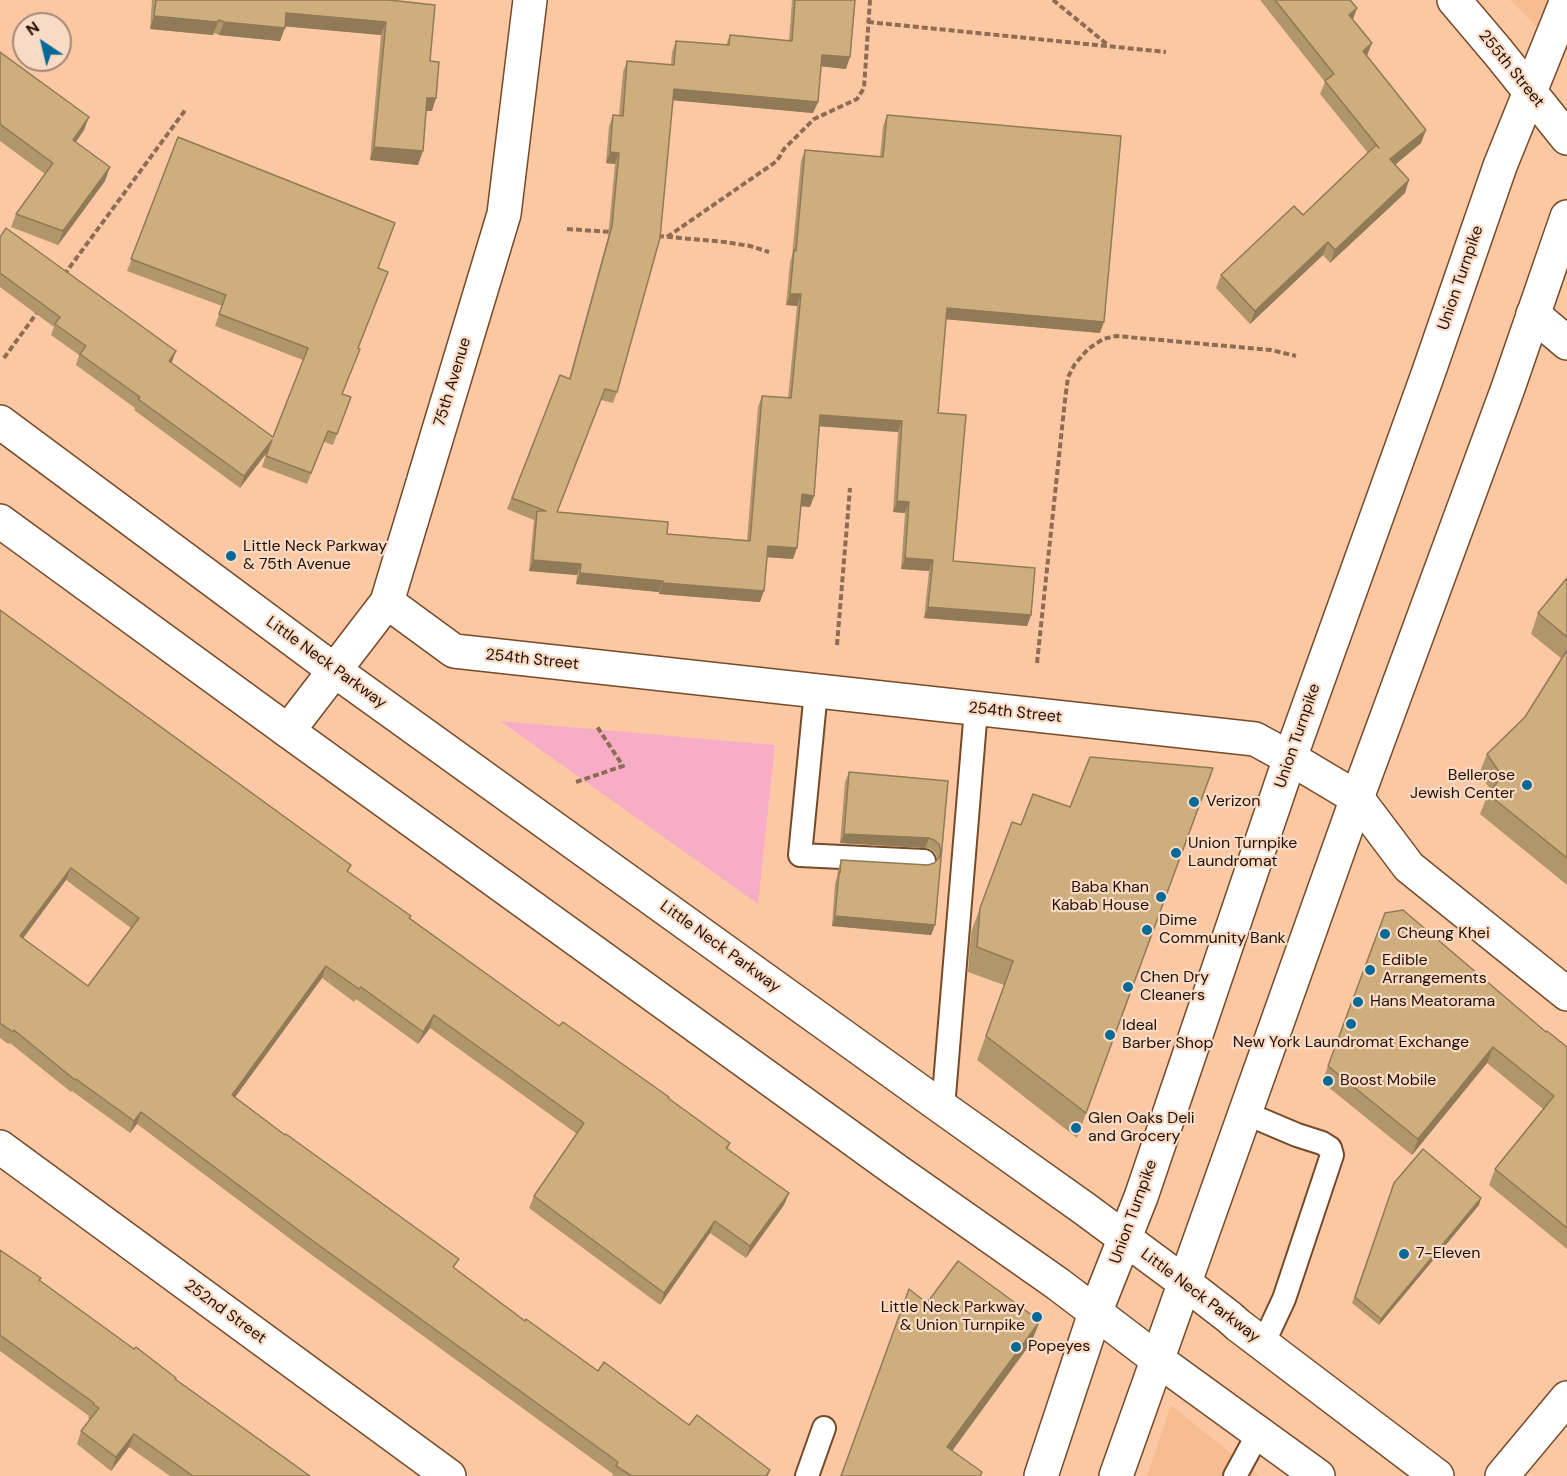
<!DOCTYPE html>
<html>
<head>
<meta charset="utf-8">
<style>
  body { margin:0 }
  #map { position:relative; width:1567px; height:1476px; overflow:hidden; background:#fbc8a3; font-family:"DM Sans",sans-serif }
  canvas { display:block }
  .north { position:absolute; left:12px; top:12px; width:60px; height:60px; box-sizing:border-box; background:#f9dac4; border:2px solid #a38977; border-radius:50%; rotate:325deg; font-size:16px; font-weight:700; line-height:24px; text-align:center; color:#221004 }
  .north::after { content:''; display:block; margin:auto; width:21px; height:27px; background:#076998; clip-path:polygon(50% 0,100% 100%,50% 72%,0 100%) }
</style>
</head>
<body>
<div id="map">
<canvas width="1567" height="1476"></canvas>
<div class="north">N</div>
</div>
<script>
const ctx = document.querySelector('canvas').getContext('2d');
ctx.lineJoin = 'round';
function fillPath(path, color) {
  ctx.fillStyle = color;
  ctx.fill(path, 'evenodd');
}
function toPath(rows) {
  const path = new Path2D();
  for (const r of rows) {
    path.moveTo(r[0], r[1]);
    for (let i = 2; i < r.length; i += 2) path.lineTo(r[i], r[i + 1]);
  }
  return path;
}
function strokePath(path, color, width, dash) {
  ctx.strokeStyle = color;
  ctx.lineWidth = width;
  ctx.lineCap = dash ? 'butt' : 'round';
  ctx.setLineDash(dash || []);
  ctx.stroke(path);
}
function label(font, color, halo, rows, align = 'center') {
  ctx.font = font + ' "DM Sans",sans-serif';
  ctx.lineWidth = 4.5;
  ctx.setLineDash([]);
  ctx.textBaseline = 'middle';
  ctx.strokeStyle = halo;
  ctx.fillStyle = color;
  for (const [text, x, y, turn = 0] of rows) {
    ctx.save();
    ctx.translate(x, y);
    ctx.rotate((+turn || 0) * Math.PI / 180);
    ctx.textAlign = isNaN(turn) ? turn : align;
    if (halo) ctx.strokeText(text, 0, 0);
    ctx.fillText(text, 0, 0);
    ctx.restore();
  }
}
fillPath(toPath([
  [1510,0,1551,0,1539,29],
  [1171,1405,1259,1476,1147,1476]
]), '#f6bd93');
fillPath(toPath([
  [500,721,775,745,758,904]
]), '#f8adc6');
const service = toPath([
  [816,691,800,855,924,861],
  [943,1108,976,709],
  [1245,1113,1297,1135,1322,1143,1330,1148,1332,1155,1284,1299,1263,1344],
  [807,1476,824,1428],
  [1235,1476,1259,1432]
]);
const minor = toPath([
  [1454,0,1498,52,1567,138],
  [1533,314,1567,343],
  [387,602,454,651,1255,739,1290,758,1357,798,1409,867,1567,994],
  [288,731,387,602,504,214,530,0],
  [0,1147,449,1476],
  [1502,1476,1567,1398]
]);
const secondary = toPath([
  [0,422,334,670,943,1108,1085,1209,1185,1283,1229,1317,1238,1325,1437,1476],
  [0,521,288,731,897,1171,1058,1284,1158,1360,1318,1476]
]);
const primary = toPath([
  [1041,1476,1095,1313,1141,1197,1290,758,1428,374,1500,166,1567,0],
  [1116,1476,1357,798,1508,388,1567,217]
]);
strokePath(service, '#754a28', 26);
strokePath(minor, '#754a28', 36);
strokePath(secondary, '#754a28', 36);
strokePath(primary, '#754a28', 36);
strokePath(toPath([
  [1053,0,1108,45],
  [868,22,1166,52],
  [567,229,611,232],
  [658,236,725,242,750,246,769,252],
  [667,237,777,161,784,149,814,119,857,99,864,88,870,0],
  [64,275,186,109],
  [4,358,39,310],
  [837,645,850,488],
  [1037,663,1065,400,1068,377,1075,364,1088,349,1103,339,1116,336,1271,350,1296,356],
  [576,782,623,766,596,725]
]), '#8f6c54', 4, [6, 3]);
strokePath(service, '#fff', 22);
strokePath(minor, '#fff', 33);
strokePath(secondary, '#fff', 33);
strokePath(primary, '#fff', 33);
fillPath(toPath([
  [152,0,389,0,430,61,432,111,426,111,418,165,370,160,381,35,285,26,280,41,219,35,214,33,213,35,150,29],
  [792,0,855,0,846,69,821,66,818,102,813,113,673,100,617,392,613,403,601,400,557,513,667,534,747,540,758,407,762,396,788,398,797,306,786,305,790,262,792,256,801,161,805,150,880,157,883,126,887,115,1100,333,946,319,938,413,953,561,1031,615,1027,626,924,618,929,571,901,569,905,513,893,512,898,432,819,426,814,496,810,507,801,506,793,559,767,557,760,602,659,594,659,592,576,584,577,575,529,571,534,520,507,509,560,375,569,379,608,237,615,164,606,163,609,126,613,115,619,115,623,72,627,61,671,65,672,52,676,41,726,45,730,35,789,41],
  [1260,0,1350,0,1357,8,1353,19,1367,56,1426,130,1421,143,1395,165,1405,193,1330,263,1323,255,1250,324,1216,288,1221,275,1303,215,1368,153,1320,94,1325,82],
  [0,52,84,130,76,142,105,181,58,245,11,227,16,214,45,174,0,141],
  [178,137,378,268,358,349,342,394,351,397,333,445,324,442,307,484,262,467,267,452,240,488,134,410,135,408,76,365,79,355,51,335,54,327,0,287,0,237,273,437,303,360,215,326,222,306,127,271],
  [1567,578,1567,885,1480,814,1488,794,1491,790,1479,774,1487,754,1525,717,1562,659,1531,634,1538,613],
  [0,610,351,865,348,872,410,918,559,1026,668,1098,730,1143,728,1149,789,1193,784,1205,746,1258,710,1233,660,1305,529,1208,534,1196,577,1134,430,1028,418,1044,356,999,354,1002,322,978,235,1097,455,1269,525,1321,598,1371,689,1425,770,1470,768,1476,612,1476,613,1474,305,1250,137,1124,130,1133,72,1091,71,1092,10,1043,8,1044,0,1038],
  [66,880,131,928,88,986,23,938],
  [1213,768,1077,1138,977,1060,1004,985,968,972,971,932,980,908,1021,825,1070,807],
  [849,772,948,781,935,925,931,935,832,926,835,883,837,877,838,870,841,860,928,865,934,863,937,860,936,854,931,849,925,848,840,843,845,782],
  [1385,913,1567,1047,1567,1249,1489,1185,1495,1169,1543,1109,1487,1063,1412,1155,1322,1082],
  [1394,1183,1481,1198,1479,1205,1379,1325,1352,1303],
  [0,1250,40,1281,310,1476,170,1476,129,1447,111,1471,77,1444,81,1431,90,1419,88,1418,89,1416,0,1351]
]), '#b1966b');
fillPath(toPath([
  [1357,8,1352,22,1349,15],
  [286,13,386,22,381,35,281,26],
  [154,16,219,20,213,35,150,29],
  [224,22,285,28,280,41,219,35],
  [1372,43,1367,56,1363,51],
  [822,55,850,57,846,69,818,66],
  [674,89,818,102,813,113,670,100],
  [427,98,436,98,432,111,422,111],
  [89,117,84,130,68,153,73,140],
  [1426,130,1421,143,1385,173,1390,159],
  [374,147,423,151,418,165,370,160],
  [610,152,619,153,615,164,606,163],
  [110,167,105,181,58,245,63,231],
  [1409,180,1405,193,1330,263,1335,250],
  [1328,242,1323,255,1250,324,1255,311],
  [790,294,801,294,797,306,786,305],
  [947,308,1104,322,1100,333,943,319],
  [176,351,172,362,165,372,169,361],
  [820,415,902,421,898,432,816,426],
  [272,440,268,451,240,488,244,476],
  [802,494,814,496,810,507,798,506],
  [897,501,909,502,905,513,893,512],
  [768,546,797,548,793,559,764,557],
  [905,558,933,560,929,571,901,569],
  [533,560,581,564,577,575,529,571],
  [580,573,663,581,659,592,576,584],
  [663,583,764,591,760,602,659,594],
  [928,607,1031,615,1027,626,924,618],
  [844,834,929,838,925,848,840,843],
  [71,868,66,880,16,948,20,936],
  [835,916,935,925,931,935,832,926],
  [326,966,322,978,228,1107,232,1095],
  [434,1015,430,1028,418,1044,423,1032],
  [1493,1047,1487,1063,1412,1155,1418,1139],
  [141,1112,137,1124,130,1133,134,1121],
  [789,1193,784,1205,746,1258,750,1246],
  [1481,1198,1479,1205,1379,1325,1381,1319],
  [715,1221,710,1233,660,1305,664,1293],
  [1040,1321,1031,1343,939,1469,947,1447],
  [134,1434,129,1447,111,1471,116,1457]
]), '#907a57');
const building = toPath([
  [156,0,389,0,435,5,430,61,439,62,436,98,427,98,423,151,374,147,386,22,286,13,285,28,224,22,219,20,217,22,154,16,156,0],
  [795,0,855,0,850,57,822,55,818,102,674,89,660,238,617,392,605,389,557,512,668,522,667,534,750,541,762,396,791,398,801,294,790,294,794,250,796,251,805,150,883,157,887,115,1121,136,1104,322,947,308,938,413,966,415,953,561,1035,568,1031,615,928,607,933,560,905,558,909,502,897,501,902,421,820,415,814,496,802,494,797,548,768,546,764,591,663,583,663,581,580,573,581,564,533,560,537,511,546,511,512,498,560,375,570,379,612,226,619,153,610,152,613,115,623,116,627,61,674,65,676,41,729,45,730,35,792,41,795,0],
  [1275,0,1350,0,1357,8,1349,15,1372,43,1363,51,1426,130,1390,159,1409,180,1335,250,1328,242,1255,311,1221,275,1294,206,1303,215,1376,145,1379,148,1325,81,1334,74,1275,0],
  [0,52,89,117,73,140,110,167,63,231,16,214,53,163,0,124,0,52],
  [178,137,395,223,378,268,388,272,358,348,360,349,342,394,351,397,337,434,328,431,311,473,266,456,272,440,244,476,138,399,140,397,80,354,86,346,55,324,60,317,0,273,0,237,6,228,176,351,169,361,273,437,308,348,219,314,226,295,131,259,178,137],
  [1567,578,1567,637,1538,613,1567,578],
  [0,610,351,865,347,871,411,916,409,918,559,1026,563,1022,669,1097,668,1098,730,1143,726,1148,789,1193,750,1246,715,1221,664,1293,534,1196,584,1123,434,1015,423,1032,361,987,359,989,326,966,232,1095,285,1135,286,1134,459,1259,453,1267,525,1321,526,1319,598,1371,604,1362,689,1425,697,1415,770,1470,766,1476,632,1476,616,1466,618,1462,309,1238,141,1112,134,1121,76,1079,75,1080,14,1030,13,1032,0,1023,0,610],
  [71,868,139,918,88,986,20,936,71,868],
  [1567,650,1567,858,1488,794,1502,776,1487,754,1525,717,1567,650],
  [1090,757,1213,768,1086,1113,986,1036,1013,961,977,947,980,908,1012,822,1021,825,1033,794,1070,807,1090,757],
  [849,772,948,781,935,925,835,916,839,873,840,873,841,860,928,865,934,863,939,858,941,852,939,844,934,840,929,838,844,834,849,772],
  [1403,910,1546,1032,1547,1031,1567,1047,1567,1228,1495,1169,1554,1096,1493,1047,1418,1139,1328,1066,1385,913,1403,910],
  [1423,1149,1481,1198,1381,1319,1355,1297,1394,1183,1423,1149],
  [0,1250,41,1278,39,1280,134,1349,136,1347,176,1378,175,1379,310,1476,193,1476,134,1434,116,1457,81,1431,99,1408,93,1404,94,1403,0,1335,0,1250],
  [958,1261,1040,1321,947,1447,982,1472,980,1476,841,1476,909,1289,927,1303,958,1261]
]);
fillPath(building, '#ceae7c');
strokePath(building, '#907a57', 1.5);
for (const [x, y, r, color] of [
  [231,556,6,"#076998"],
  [1527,785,6,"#076998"],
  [1194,802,6,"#076998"],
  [1176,853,6,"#076998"],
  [1161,897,6,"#076998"],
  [1147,930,6,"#076998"],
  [1385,934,6,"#076998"],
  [1370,970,6,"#076998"],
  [1128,987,6,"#076998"],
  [1358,1002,6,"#076998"],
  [1351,1024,6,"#076998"],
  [1110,1035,6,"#076998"],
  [1328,1081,6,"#076998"],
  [1076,1128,6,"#076998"],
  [1404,1254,6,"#076998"],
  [1037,1317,6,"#076998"],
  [1016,1347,6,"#076998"]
]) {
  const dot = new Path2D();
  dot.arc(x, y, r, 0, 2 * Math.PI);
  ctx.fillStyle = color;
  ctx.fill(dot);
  strokePath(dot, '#f9dac4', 2);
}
label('16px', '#221004', '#f9dac4', [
  ["255th Street",1511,69,51],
  ["Union Turnpike",1461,278,-71],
  ["75th Avenue",453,382,-73],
  ["254th Street",532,660,6],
  ["Little Neck Parkway",326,663,36],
  ["254th Street",1015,713,6],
  ["Union Turnpike",1298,736,-71],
  ["Little Neck Parkway",720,947,36],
  ["Union Turnpike",1134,1212,-70],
  ["Little Neck Parkway",1200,1296,37],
  ["252nd Street",225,1312,36]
]);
label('16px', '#221004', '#f9dac4', [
  ["Little Neck Parkway",243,547],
  ["& 75th Avenue",243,565],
  ["Bellerose",1515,776,"right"],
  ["Jewish Center",1515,794,"right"],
  ["Verizon",1206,802],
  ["Union Turnpike",1188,844],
  ["Laundromat",1188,862],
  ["Baba Khan",1149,888,"right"],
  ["Kabab House",1149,906,"right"],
  ["Dime",1159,921],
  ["Community Bank",1159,939],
  ["Cheung Khei",1397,934],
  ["Edible",1382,961],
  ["Arrangements",1382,979],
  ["Chen Dry",1140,978],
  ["Cleaners",1140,996],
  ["Hans Meatorama",1370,1002],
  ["Ideal",1122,1026],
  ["Barber Shop",1122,1044],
  ["New York Laundromat Exchange",1351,1043,"center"],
  ["Boost Mobile",1340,1081],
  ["Glen Oaks Deli",1088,1119],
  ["and Grocery",1088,1137],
  ["7-Eleven",1416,1254],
  ["Little Neck Parkway",1025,1308,"right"],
  ["& Union Turnpike",1025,1326,"right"],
  ["Popeyes",1028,1347]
], 'left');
</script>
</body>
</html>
